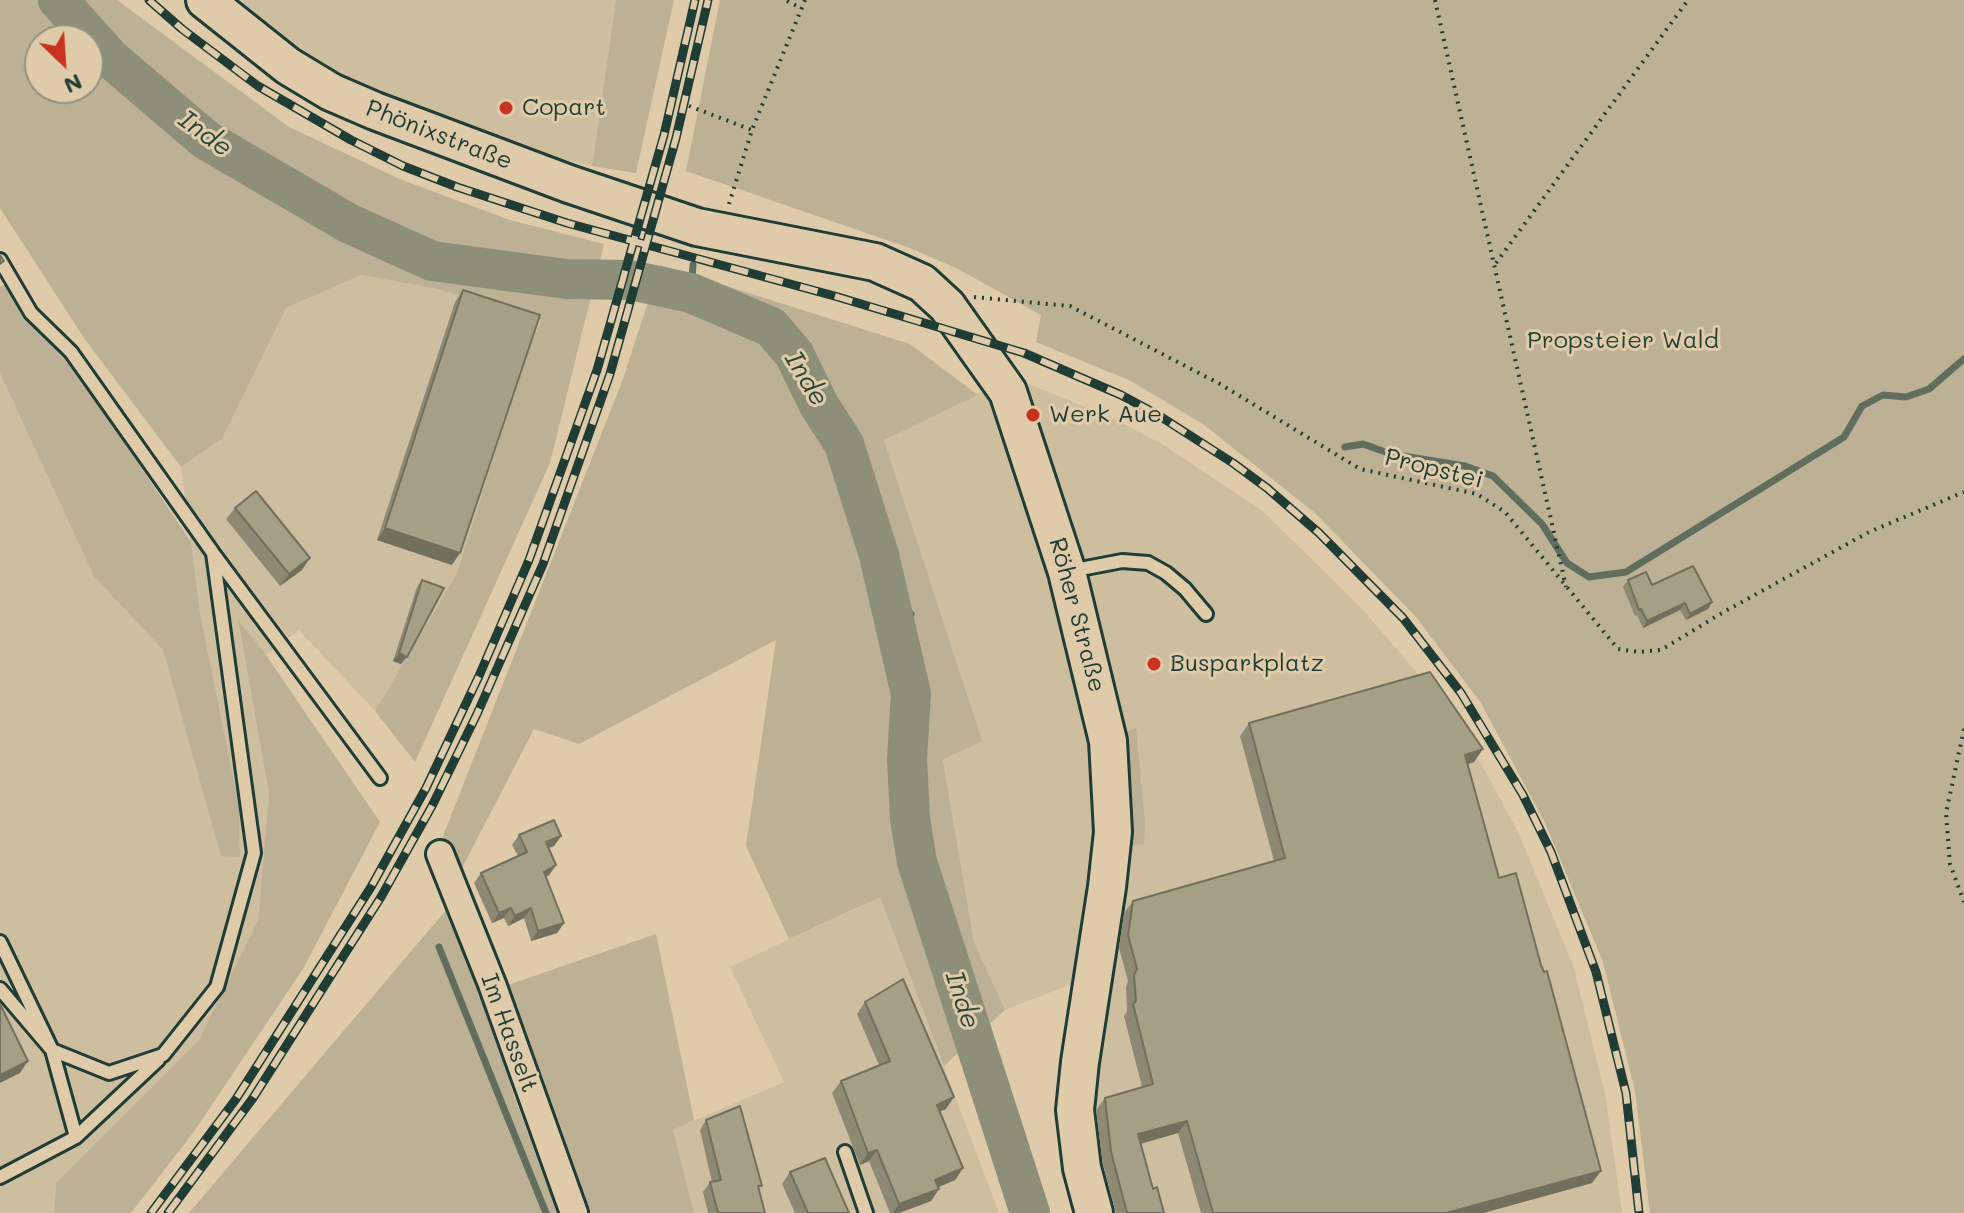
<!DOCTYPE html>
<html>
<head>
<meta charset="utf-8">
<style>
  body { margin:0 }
  #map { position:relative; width:1964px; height:1213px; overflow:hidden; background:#dfcbaa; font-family:Mali,sans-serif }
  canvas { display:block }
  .north { position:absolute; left:24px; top:24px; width:80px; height:80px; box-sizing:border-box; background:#dfcbaa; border:2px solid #92927b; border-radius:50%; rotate:155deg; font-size:22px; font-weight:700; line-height:32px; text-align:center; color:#1f3d34 }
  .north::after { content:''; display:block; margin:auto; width:28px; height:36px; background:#c8321e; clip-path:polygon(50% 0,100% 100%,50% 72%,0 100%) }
</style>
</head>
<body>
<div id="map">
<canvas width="1964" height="1213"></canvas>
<div class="north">N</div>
</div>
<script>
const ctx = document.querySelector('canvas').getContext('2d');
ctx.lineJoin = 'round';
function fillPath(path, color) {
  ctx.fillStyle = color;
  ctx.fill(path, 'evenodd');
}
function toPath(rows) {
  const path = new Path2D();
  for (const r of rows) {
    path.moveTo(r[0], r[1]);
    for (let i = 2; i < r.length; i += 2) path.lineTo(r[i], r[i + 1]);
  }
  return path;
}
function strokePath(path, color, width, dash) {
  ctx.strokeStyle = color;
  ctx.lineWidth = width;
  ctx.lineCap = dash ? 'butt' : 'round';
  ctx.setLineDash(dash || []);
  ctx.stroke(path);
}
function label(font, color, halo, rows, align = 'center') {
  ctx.font = font + ' Mali,sans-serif';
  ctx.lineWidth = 6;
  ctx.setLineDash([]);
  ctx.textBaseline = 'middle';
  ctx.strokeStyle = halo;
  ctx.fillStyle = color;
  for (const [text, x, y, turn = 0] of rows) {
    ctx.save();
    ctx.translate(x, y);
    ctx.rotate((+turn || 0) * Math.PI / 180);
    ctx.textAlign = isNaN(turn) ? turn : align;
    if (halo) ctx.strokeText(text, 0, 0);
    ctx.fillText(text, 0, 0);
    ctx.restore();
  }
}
fillPath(toPath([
  [223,0,616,0,592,166,483,140,339,76,252,25],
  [361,275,438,289,543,320,528,349,457,573,375,711,299,630,266,655,238,622,269,795,258,920,199,1040,56,1183,54,1213,0,1213,0,373,94,575,163,650,221,855,240,857,239,806,200,613,181,467,222,439,286,308],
  [1011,377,1108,416,1164,445,1265,513,1362,609,1457,719,1519,834,1574,968,1605,1093,1622,1213,1101,1213,1079,981,1005,1010,974,942,943,760,981,741,884,440],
  [880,897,999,1213,694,1213,672,1130,784,1082,730,967]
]), '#cdbe9f');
fillPath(toPath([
  [0,0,117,0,289,127,402,180,510,220,604,244,550,463,415,762,375,711,457,573,528,349,542,320,438,289,361,275,286,308,222,439,181,467,84,338,0,208],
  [40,40,88,40,88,88,40,88],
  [616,0,674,0,636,173,592,166],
  [720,0,1964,0,1964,1213,1650,1213,1635,1091,1603,962,1545,823,1481,703,1416,617,1315,513,1203,424,1131,381,1036,342,1041,315,958,269,910,248,686,171],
  [660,265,910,344,978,395,884,440,982,741,943,760,974,942,1005,1010,944,1066,880,897,789,939,746,846,776,640,579,744,534,729,460,872,443,836,623,379],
  [6,284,25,318,67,357,191,542,200,613,239,806,240,857,221,856,163,650,94,576,0,373,0,287],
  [238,620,266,655,380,822,303,969,193,1133,131,1213,54,1213,56,1183,199,1040,258,920,269,794],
  [1136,728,1145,822,1144,844,1133,845,1125,732],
  [452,903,501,1050,512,1090,558,1213,189,1213],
  [656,934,694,1120,673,1130,694,1213,587,1213,505,986]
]), '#bcb195');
strokePath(toPath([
  [691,293,693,265],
  [1345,447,1363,444,1391,454,1465,466,1493,476,1542,524,1567,563,1589,577,1626,572,1844,437,1862,406,1883,395,1906,397,1929,389,1964,359],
  [894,620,911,614],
  [439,947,546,1213]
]), '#626e5d', 7);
strokePath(toPath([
  [58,0,111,59,206,140,348,223,432,261,566,279,630,280,691,293,771,327,794,354,819,405,844,444,879,555,911,694,907,759,910,818,917,862,1030,1213]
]), '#8e8f79', 40);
const lane = toPath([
  [0,260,31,313,71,352,213,553,380,778],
  [1070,571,1122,561,1148,563,1166,573,1185,589,1206,614],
  [0,942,52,1050,76,1137],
  [0,989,52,1050,109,1073,163,1055,217,987,254,853,213,553],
  [845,1152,866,1213],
  [0,1177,76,1137,158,1060]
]);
const street = toPath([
  [440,854,492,984,574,1213]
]);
const secondary = toPath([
  [205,0,288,66,331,92,375,111,569,184,697,227,875,262,922,283,947,306,1008,392,1067,572,1108,741,1113,832,1107,887,1080,1062,1075,1110,1082,1168,1094,1213]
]);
strokePath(lane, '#1f3d34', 18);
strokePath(street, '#1f3d34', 32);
strokePath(secondary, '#1f3d34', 42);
strokePath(toPath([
  [1435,0,1566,587],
  [787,1,801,8],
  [689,106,752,130],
  [729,204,752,130,805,0],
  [1496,263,1688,0],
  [974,297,1070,306,1220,384,1360,469,1477,494,1505,512,1618,649,1639,652,1661,650,1722,613,1869,532,1964,492],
  [1964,729,1946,813,1950,864,1964,902]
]), '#1f3d34', 4, [2, 6]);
strokePath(lane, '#dfcbaa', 12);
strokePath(street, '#dfcbaa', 26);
strokePath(secondary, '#dfcbaa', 36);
const rail = toPath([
  [149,0,182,29,258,86,351,140,403,166,457,187,567,223,838,297,1024,353,1121,395,1158,415,1233,463,1267,488,1319,533,1403,618,1461,693,1523,795,1551,852,1596,972,1626,1093,1639,1213],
  [151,1213,236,1099,371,887,426,788,479,676,529,560,597,370,664,135,695,0],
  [168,1213,253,1098,381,897,432,806,477,714,543,564,610,374,676,138,708,0]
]);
strokePath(rail, '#1f3d34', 9);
strokePath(rail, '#dfcbaa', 6, [18]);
fillPath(toPath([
  [463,290,452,565,377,540,455,302],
  [235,508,302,570,280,586,226,519],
  [422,580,407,657,401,664,393,661,417,587],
  [1628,580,1652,585,1712,602,1708,609,1686,620,1680,610,1643,628,1637,615,1635,616,1623,587],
  [1249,723,1474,762,1467,764,1499,878,1592,1183,1483,1213,1201,1213,1178,1133,1140,1144,1153,1189,1164,1213,1116,1213,1103,1164,1096,1110,1105,1098,1142,1087,1124,1016,1127,1012,1126,987,1128,981,1119,948,1124,913,1133,901,1274,861,1240,736],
  [519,835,561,836,554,846,548,848,556,865,549,875,546,877,564,923,557,933,531,941,524,918,508,926,504,918,492,923,474,883,481,873,518,856,512,845],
  [865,1002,946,1109,940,1111,963,1168,955,1180,938,1187,939,1189,931,1201,899,1213,890,1213,869,1161,860,1165,832,1093,841,1081,879,1065,857,1014],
  [706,1120,759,1190,765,1213,708,1213,703,1192,710,1182,712,1182,700,1130],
  [790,1172,849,1213,795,1213,782,1184]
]), '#8d8972');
fillPath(toPath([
  [385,528,460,553,452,565,377,540],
  [310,558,302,570,280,586,289,574],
  [1712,602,1708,609,1686,620,1690,614],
  [1685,603,1680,610,1643,628,1647,621],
  [399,653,407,657,401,664,393,661],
  [1483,749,1474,762,1456,768,1465,755],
  [561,836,554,846,539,852,546,842],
  [556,865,549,875,537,882,544,872],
  [511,908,504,918,492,923,499,913],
  [531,908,524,918,508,926,515,916],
  [564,923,557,933,531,941,538,931],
  [28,1061,20,1073,0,1083,0,1075],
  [954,1097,946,1109,929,1116,937,1105],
  [1187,1121,1178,1133,1129,1147,1138,1134],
  [877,1150,869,1161,860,1165,868,1153],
  [963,1168,955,1180,927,1192,935,1180],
  [1601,1171,1592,1183,1483,1213,1446,1213],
  [939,1189,931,1201,899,1213,893,1213,899,1204]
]), '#736f5d');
const building = toPath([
  [0,255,4,261,0,264,0,255],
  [463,290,540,315,460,553,385,528,463,290],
  [256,491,310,558,289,574,235,508,256,491],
  [1693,566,1712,602,1690,614,1685,603,1647,621,1641,609,1639,610,1628,580,1646,572,1652,585,1693,566],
  [422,580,444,588,407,657,399,653,422,580],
  [1430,672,1483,749,1465,755,1499,878,1516,873,1541,965,1544,972,1547,971,1601,1171,1446,1213,1213,1213,1187,1121,1138,1134,1153,1189,1157,1187,1164,1213,1127,1213,1111,1152,1105,1098,1153,1084,1133,1004,1136,1001,1134,975,1137,969,1128,935,1133,901,1285,858,1249,723,1430,672],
  [554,820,561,836,546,842,556,865,544,872,564,923,538,931,531,908,515,916,511,908,499,913,481,873,527,852,519,835,554,820],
  [903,979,954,1097,937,1105,963,1168,935,1180,939,1189,899,1204,877,1150,868,1153,841,1081,890,1061,865,1002,903,979],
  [0,1004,28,1061,0,1075,0,1004],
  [740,1106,762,1186,758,1186,765,1213,718,1213,710,1182,721,1180,706,1120,740,1106],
  [825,1158,849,1213,808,1213,790,1172,825,1158]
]);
fillPath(building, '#a49f85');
strokePath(building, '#736f5d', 2);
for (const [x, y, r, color] of [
  [506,108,8,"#c8321e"],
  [1033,415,8,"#c8321e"],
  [1154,664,8,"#c8321e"]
]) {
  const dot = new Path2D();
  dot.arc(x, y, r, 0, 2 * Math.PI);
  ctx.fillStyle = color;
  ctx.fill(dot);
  strokePath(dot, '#dfcbaa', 3);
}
label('24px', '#1f3d34', '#dfcbaa', [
  ["Copart",522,108],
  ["Werk Aue",1049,415],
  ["Busparkplatz",1170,664]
], 'left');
label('24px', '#1f3d34', '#dfcbaa', [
  ["Phönixstraße",439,135,21],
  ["Propstei",1434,469,14],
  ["Röher Straße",1077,615,75],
  ["Im Hasselt",509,1033,70]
]);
label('24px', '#274339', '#dfcbaa', [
  ["Propsteier Wald",1623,341]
]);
label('italic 26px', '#2a453b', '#dfcbaa', [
  ["Inde",205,134,36],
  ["Inde",806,379,59],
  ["Inde",962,1000,72]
]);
</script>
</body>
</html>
